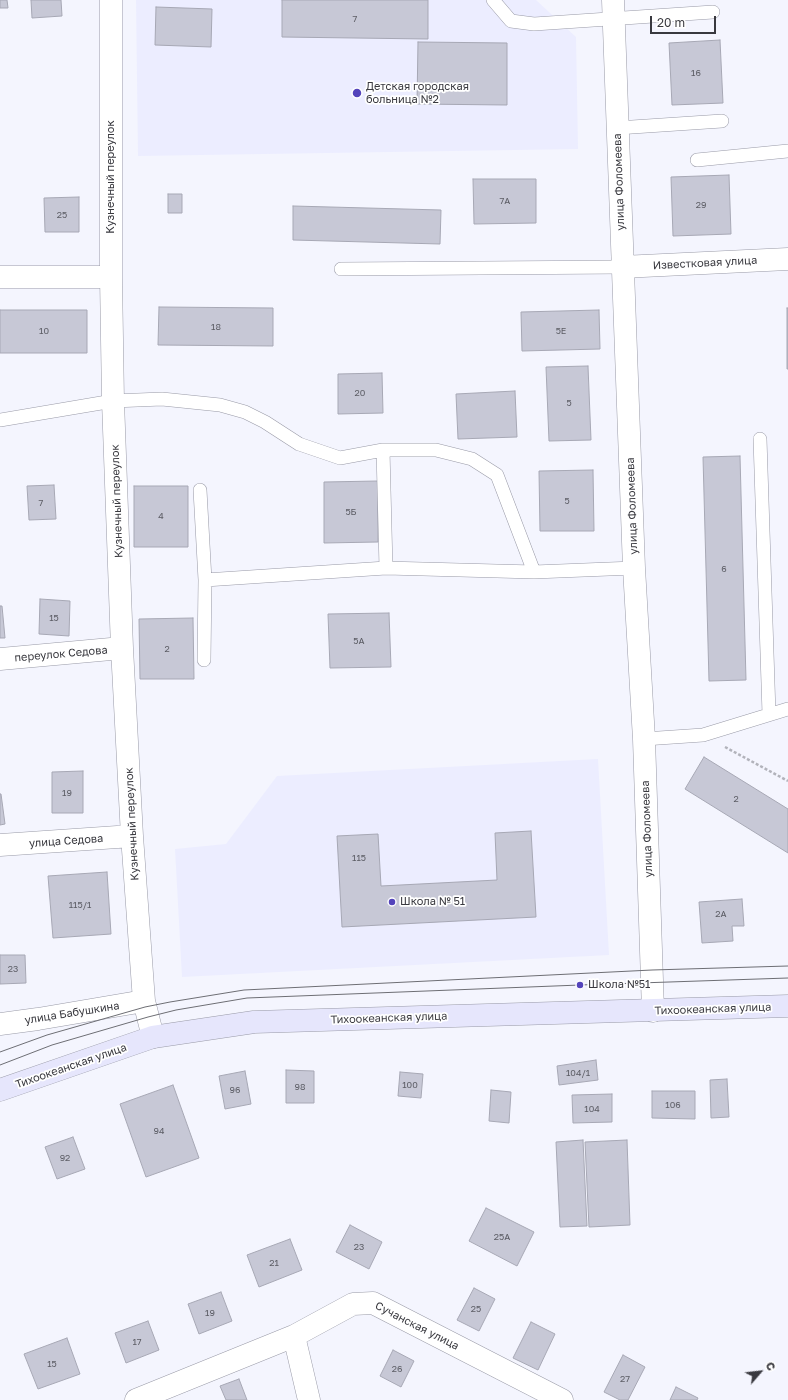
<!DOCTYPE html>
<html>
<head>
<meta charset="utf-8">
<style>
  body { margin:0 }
  #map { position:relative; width:788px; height:1400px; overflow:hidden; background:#f4f5fe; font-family:"Golos Text",sans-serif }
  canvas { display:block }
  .north { position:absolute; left:740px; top:1352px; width:40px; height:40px; -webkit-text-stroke:3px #fff; paint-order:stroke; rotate:62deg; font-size:11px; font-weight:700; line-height:16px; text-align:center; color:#39393f }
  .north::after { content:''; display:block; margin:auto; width:14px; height:18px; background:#39393f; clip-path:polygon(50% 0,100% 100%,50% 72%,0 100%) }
  .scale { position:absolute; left:650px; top:16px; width:66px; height:18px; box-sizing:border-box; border:2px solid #39393f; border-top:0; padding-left:5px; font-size:12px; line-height:14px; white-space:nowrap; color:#39393f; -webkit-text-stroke:3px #fff; paint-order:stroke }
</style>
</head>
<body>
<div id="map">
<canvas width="788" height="1400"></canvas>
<div class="north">С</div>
<div class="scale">20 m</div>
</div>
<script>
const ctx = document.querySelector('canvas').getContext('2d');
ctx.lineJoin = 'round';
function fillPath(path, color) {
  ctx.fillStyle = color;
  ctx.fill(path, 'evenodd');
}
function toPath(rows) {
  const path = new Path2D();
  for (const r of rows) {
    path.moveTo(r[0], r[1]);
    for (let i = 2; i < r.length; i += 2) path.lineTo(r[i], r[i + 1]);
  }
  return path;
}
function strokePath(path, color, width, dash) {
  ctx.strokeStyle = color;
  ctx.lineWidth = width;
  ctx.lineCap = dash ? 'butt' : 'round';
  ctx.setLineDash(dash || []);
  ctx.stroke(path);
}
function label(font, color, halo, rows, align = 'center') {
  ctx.font = font + ' "Golos Text",sans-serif';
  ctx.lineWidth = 3.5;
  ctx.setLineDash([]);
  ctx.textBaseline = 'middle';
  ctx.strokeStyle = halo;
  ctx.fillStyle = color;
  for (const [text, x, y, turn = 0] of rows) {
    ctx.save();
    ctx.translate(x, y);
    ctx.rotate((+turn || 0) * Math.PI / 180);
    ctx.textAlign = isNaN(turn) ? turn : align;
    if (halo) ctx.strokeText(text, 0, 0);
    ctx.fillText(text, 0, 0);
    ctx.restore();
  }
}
fillPath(toPath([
  [136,0,536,0,576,37,578,149,138,156],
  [598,759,609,955,182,977,175,849,226,844,277,776]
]), '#ecedff');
const building = toPath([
  [0,0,7,0,8,8,0,8,0,0],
  [31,0,61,0,62,16,32,18,31,0],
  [282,0,428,0,428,39,282,37,282,0],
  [156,7,212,9,211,47,155,45,156,7],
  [720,40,723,103,672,105,669,43,720,40],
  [418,42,507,43,507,105,417,104,418,42],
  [729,175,731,234,673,236,671,177,729,175],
  [473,179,536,179,536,223,474,224,473,179],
  [168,194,182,194,182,213,168,213,168,194],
  [79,197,79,232,45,232,44,198,79,197],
  [293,206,441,210,440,244,293,240,293,206],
  [159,307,273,308,273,346,158,345,159,307],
  [787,308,788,308,788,369,787,369,787,308],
  [0,310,87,310,87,353,0,353,0,310],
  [599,310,600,349,522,351,521,312,599,310],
  [588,366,591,440,549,441,546,367,588,366],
  [382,373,383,413,338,414,338,374,382,373],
  [515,391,517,437,458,439,456,394,515,391],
  [740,456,746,680,709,681,703,457,740,456],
  [593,470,594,531,540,531,539,471,593,470],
  [378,481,378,542,324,543,324,482,378,481],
  [54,485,56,519,29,520,27,486,54,485],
  [134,486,188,486,188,547,134,547,134,486],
  [40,599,70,601,69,636,39,634,40,599],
  [0,606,2,606,5,638,0,638,0,606],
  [389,613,391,667,330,668,328,614,389,613],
  [193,618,194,679,140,679,139,619,193,618],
  [704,757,788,809,788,853,685,789,704,757],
  [83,771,83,813,52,813,52,772,83,771],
  [0,794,1,794,5,824,0,825,0,794],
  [531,831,536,917,342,927,337,836,378,834,381,886,497,880,495,833,531,831],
  [107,872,111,934,53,938,48,876,107,872],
  [742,899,744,926,732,926,733,941,702,943,699,902,742,899],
  [0,955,25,955,26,983,0,984,0,955],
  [596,1060,598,1080,559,1085,557,1066,596,1060],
  [286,1070,314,1071,314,1103,286,1103,286,1070],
  [245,1071,251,1104,225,1109,219,1076,245,1071],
  [400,1072,423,1074,421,1098,398,1096,400,1072],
  [727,1079,729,1117,711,1118,710,1080,727,1079],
  [173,1085,199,1158,146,1177,120,1104,173,1085],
  [491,1090,511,1092,509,1123,489,1121,491,1090],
  [652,1091,695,1091,695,1119,652,1118,652,1091],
  [612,1094,612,1122,573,1123,572,1095,612,1094],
  [73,1137,85,1169,57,1179,45,1147,73,1137],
  [583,1140,587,1226,560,1227,556,1142,583,1140],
  [627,1140,630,1225,589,1227,585,1142,627,1140],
  [486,1208,534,1232,517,1266,469,1241,486,1208],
  [350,1225,382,1242,369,1269,336,1252,350,1225],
  [290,1239,302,1270,259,1287,247,1255,290,1239],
  [474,1288,495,1299,479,1331,457,1320,474,1288],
  [221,1292,232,1321,199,1334,188,1304,221,1292],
  [148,1321,159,1350,126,1363,115,1333,148,1321],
  [531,1322,555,1334,538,1370,513,1358,531,1322],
  [67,1338,80,1374,38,1389,24,1354,67,1338],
  [393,1350,414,1361,401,1387,380,1376,393,1350],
  [623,1355,645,1367,628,1400,620,1400,604,1392,623,1355],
  [239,1379,247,1400,226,1400,220,1386,239,1379],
  [676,1387,698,1398,697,1400,670,1400,676,1387]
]);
fillPath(building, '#c7c8d6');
strokePath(building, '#a7a8b5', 1);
const service = toPath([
  [493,0,511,21,534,24,713,12],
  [617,128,722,121],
  [697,160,788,151],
  [341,269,622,267],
  [0,420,113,401,162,399,220,405,245,412,265,422,299,444,340,458,383,450,436,450,472,459,497,475,534,572],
  [760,439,769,714],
  [383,450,386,568],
  [200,490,205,580,204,660],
  [205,580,386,568,534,572,634,568],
  [644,739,703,735,788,709]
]);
const minor = toPath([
  [111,0,111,277,113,401,122,648,132,836,144,1001,153,1037],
  [613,0,634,568,644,739,653,1011],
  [622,267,788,259],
  [0,277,111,277],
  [0,659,122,648],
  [0,845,132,836],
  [0,1024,38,1019,144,1001],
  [294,1336,309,1400],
  [136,1400,294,1336,353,1304,373,1303,562,1400]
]);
const secondary = toPath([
  [0,1090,153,1037,254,1022,788,1006]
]);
strokePath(service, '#999aa7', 14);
strokePath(minor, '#999aa7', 23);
strokePath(secondary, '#999aa7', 23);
strokePath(toPath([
  [725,747,788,781]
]), '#b2b3bb', 2.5, [3, 2]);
strokePath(service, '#fff', 13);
strokePath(minor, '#fff', 22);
strokePath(secondary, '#e6e6fc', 22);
strokePath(toPath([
  [0,1052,47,1035,145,1007,170,1002,244,990,652,970,788,966],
  [0,1065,52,1045,148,1017,176,1010,247,998,580,985,788,978]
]), '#6d6e74', 1);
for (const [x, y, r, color] of [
  [357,93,5,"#5444bb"],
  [392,902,4,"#5444bb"],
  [580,985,4,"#5444bb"]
]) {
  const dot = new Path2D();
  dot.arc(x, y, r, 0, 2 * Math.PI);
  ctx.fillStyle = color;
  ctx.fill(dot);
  strokePath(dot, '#fff', 1.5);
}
label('9px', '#5c5d65', null, [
  ["7",355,19],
  ["16",696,73],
  ["7А",505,201],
  ["29",701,205],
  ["25",62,215],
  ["18",216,327],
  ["10",44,331],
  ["5Е",561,331],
  ["20",360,393],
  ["5",569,403],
  ["5",567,501],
  ["7",41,503],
  ["5Б",351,512],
  ["4",161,516],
  ["6",724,569],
  ["15",54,618],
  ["5А",359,641],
  ["2",167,649],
  ["19",67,793],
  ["2",736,799],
  ["115",359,858],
  ["115/1",80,905],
  ["2А",721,914],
  ["23",13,969],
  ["104/1",578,1073],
  ["100",410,1085],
  ["98",300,1087],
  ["96",235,1090],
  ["106",673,1105],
  ["104",592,1109],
  ["94",159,1131],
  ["92",65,1158],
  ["25А",502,1237],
  ["23",359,1247],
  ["21",274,1263],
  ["25",476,1309],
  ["19",210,1313],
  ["17",137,1342],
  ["15",52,1364],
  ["26",397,1369],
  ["27",625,1379]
]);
label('11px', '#39393f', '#fff', [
  ["Детская городская",366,87],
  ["больница №2",366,100],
  ["Школа № 51",400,902],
  ["Школа №51",588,985]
], 'left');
label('11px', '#39393f', '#fff', [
  ["Кузнечный переулок",111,177,-90],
  ["улица Фоломеева",619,182,-92],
  ["Известковая улица",705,263,-3],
  ["Кузнечный переулок",117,501,-92],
  ["улица Фоломеева",632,506,-92],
  ["переулок Седова",61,654,-5],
  ["Кузнечный переулок",132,824,-93],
  ["улица Фоломеева",647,829,-92],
  ["улица Седова",66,841,-4],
  ["Тихоокеанская улица",713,1009,-2],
  ["улица Бабушкина",72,1013,-9],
  ["Тихоокеанская улица",389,1018,-2],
  ["Тихоокеанская улица",71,1066,-19],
  ["Сучанская улица",417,1326,27]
]);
</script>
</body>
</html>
